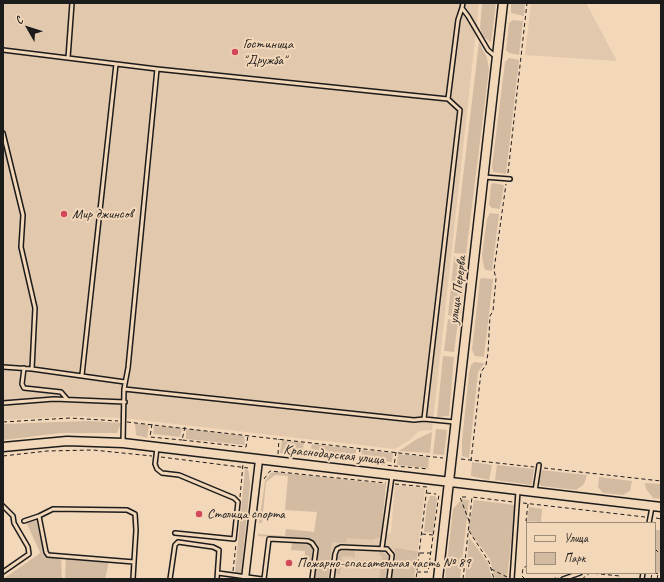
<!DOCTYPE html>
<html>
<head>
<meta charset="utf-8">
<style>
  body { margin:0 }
  #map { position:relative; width:664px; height:582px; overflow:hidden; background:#f3d7b9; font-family:Caveat,sans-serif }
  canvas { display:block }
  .frame { position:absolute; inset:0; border:4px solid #1c1c1c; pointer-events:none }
  .legend { position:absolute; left:526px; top:522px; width:130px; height:52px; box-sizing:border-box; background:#f3d7b9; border:1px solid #9d8c7a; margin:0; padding:5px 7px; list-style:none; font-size:12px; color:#1c1c1c }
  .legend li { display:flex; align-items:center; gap:8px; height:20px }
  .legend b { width:20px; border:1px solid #9d8c7a }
  .north { position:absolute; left:8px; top:8px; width:40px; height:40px; -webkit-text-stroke:3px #f3d7b9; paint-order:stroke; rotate:309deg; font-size:11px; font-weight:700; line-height:16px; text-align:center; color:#1c1c1c }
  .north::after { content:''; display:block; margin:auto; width:14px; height:18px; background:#1c1c1c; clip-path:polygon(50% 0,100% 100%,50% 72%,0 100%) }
</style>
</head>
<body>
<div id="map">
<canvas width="664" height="582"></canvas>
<div class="frame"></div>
<ul class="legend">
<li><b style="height:5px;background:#f3d7b9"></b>Улица</li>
<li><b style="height:11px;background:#d3bba2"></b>Парк</li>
</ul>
<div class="north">С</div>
</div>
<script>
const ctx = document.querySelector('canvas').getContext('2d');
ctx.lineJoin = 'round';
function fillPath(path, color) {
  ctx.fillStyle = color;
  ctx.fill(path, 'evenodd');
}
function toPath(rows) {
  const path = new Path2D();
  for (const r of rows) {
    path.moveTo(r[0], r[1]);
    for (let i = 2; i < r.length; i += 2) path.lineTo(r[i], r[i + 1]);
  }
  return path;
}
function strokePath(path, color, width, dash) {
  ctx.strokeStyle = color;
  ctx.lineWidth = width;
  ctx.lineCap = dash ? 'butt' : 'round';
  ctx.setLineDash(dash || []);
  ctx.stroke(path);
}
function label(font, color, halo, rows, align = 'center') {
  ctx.font = font + ' Caveat,sans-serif';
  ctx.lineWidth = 4;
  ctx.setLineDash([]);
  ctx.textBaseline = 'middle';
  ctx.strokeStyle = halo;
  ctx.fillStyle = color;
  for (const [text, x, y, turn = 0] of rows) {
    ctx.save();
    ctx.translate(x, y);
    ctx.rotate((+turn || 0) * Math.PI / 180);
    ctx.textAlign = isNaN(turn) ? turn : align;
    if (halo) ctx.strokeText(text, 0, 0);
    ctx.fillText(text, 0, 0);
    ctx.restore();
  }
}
fillPath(toPath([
  [3,3,479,3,432,430,419,431,410,440,395,449,123,418,72,416,3,420],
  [531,3,586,3,617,61,525,55],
  [395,485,425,488,418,550,400,549,396,579,326,579,331,536,372,540,391,533]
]), '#e2c8ad');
fillPath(toPath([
  [482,3,496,3,491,43,484,37,480,28],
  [511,3,525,3,524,16,511,13],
  [513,20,523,21,519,55,509,53,506,50,509,23],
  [479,42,487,58,489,69,466,254,454,253],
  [509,58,519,60,506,174,493,172,492,167,505,62],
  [493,183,504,185,500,209,492,208,489,205,491,185],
  [490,213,499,214,492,271,486,270,484,268,482,255,487,219],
  [454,257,466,259,461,314,454,314,452,316,448,315],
  [482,278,493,279,484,357,475,356,472,350,480,279],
  [448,319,458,322,454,352,444,351],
  [443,356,454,357,449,416,437,417],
  [474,362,484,363,484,364,478,372,469,458,462,456,462,441,469,373,471,365],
  [88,421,121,423,117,433,61,433,3,440,3,424],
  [135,423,149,425,147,438,136,435],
  [154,426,182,428,180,437,153,434],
  [189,429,244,436,245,445,186,439,186,430],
  [436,429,447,430,444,455,433,454],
  [432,432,430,453,399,451,417,439],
  [282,440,304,443,303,449,298,454,280,453],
  [312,444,356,449,356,461,327,457,316,453,311,448],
  [362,450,393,453,392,462,361,459],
  [398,454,429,457,428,468,397,465],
  [472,462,492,465,489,480,471,476],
  [497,465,534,469,532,485,495,480],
  [245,469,248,470,249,475,250,485,241,573,238,574,235,574],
  [541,470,587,475,584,484,576,490,541,486,539,484],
  [275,472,386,484,381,537,372,540,347,538,346,543,332,542,328,579,314,579,318,545,310,539,258,536,258,534,285,536,286,529,314,532,317,512,285,510,288,476,275,475,266,482,262,523,259,523,265,481,271,473],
  [599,477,632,481,630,491,623,495,603,493,598,487],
  [645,483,661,484,661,499,653,498,646,489],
  [430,496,435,496,437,499,433,533,424,532,427,504],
  [462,499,469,500,460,579,445,579,453,509],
  [474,500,515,505,507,579,495,579,490,559,468,530],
  [529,507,542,509,541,522,527,521],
  [37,520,46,557,61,558,62,579,3,579,39,554,40,552,26,522],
  [655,530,661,530,661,573,655,572],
  [469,537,488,563,492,579,465,579],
  [292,543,309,544,313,547,311,569,304,568,305,551,291,550],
  [395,548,418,551,414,579,391,579],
  [349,549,355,551,355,557,342,556,340,575,337,574,335,571,338,552],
  [379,552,383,552,388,556,386,579,379,579,382,556,379,555],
  [66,557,109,562,105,579,65,579]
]), '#d3bba2');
const lane = toPath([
  [463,3,462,8,468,16,488,50,496,57],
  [3,50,157,69,448,99,458,20,462,8],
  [68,58,72,3],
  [3,133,23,215,21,247,35,308,32,369],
  [484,177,510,179],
  [3,367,32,369,125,382],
  [24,368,22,384,24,388,61,392,67,399],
  [82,375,116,64],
  [124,389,414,420,424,419,454,422],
  [3,403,54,399,125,402],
  [424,419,460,110,448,99],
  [123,443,124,389,128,368,157,69],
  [157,448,155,464,157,469,162,473,179,475,234,498,238,502,234,539,175,533],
  [535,491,539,465],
  [3,506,13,516,14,523,28,547,29,554,3,572],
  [24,521,39,516],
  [649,523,652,507],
  [382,548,392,476],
  [218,573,262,579],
  [133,579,134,562,136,530,135,514,127,510,53,509,39,516,46,552,48,555,134,562],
  [170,579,175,545,178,542,213,547,219,550,217,579],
  [264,579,269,539,308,541,312,543,316,549,312,579],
  [332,579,335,554,337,549,341,547,387,549,392,555,389,579],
  [512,579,518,491],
  [563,579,580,573],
  [642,579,643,573]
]);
const street = toPath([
  [245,579,259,460]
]);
const secondary = toPath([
  [3,447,67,441,123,443,661,507],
  [438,579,503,3]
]);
strokePath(lane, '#1c1c1c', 6);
strokePath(street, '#1c1c1c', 9);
strokePath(secondary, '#1c1c1c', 11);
strokePath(toPath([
  [508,173,527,3],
  [3,422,70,418,118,421],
  [127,422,443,458],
  [152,424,150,437,182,440],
  [185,427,182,440,246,447,248,436],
  [360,448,359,461,393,466],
  [396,452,394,466,429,469],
  [278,454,279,439],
  [3,456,47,451,93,450,152,456],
  [161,457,248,468],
  [461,459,534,467],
  [471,461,481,372,486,365,488,353,490,316,493,311,496,279,494,270,506,184],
  [544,468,661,481],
  [264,479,270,471,386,483],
  [395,484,427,487,416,579],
  [427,493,436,494],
  [240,497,243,464],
  [466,497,460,497,469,521],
  [523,503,645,517],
  [528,504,526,521,532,523],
  [656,518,661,519],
  [469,531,489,562,494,579],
  [422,534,433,535],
  [655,549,661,555],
  [420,553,431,553],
  [491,569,507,577],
  [233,571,236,544],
  [417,572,428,572,439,494],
  [654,573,661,574],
  [463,579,472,497,513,502],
  [525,579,522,576,523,568,527,566],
  [552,579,559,577],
  [582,579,590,573,620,576,619,579],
  [651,579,652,573],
  [657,579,658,574]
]), '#1c1c1c', 1, [4, 3]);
strokePath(lane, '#f3d7b9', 3);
strokePath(street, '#f3d7b9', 6);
strokePath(secondary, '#f3d7b9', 8);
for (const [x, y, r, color] of [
  [235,52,4,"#d1495b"],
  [64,214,4,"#d1495b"],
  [199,514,4,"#d1495b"],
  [289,563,4,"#d1495b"]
]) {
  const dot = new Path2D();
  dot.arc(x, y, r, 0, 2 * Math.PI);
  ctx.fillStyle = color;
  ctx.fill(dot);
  strokePath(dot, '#f3d7b9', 1.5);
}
label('14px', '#1c1c1c', '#f3d7b9', [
  ["Гостиница",243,44],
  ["\"Дружба\"",243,60],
  ["Мир джинсов",72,214],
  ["Столица спорта",207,514],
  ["Пожарно-спасательная часть № 89",297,563]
], 'left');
label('14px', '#1c1c1c', '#f3d7b9', [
  ["улица Перерва",458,290,-83],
  ["Краснодарская улица",334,455,6]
]);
</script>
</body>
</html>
